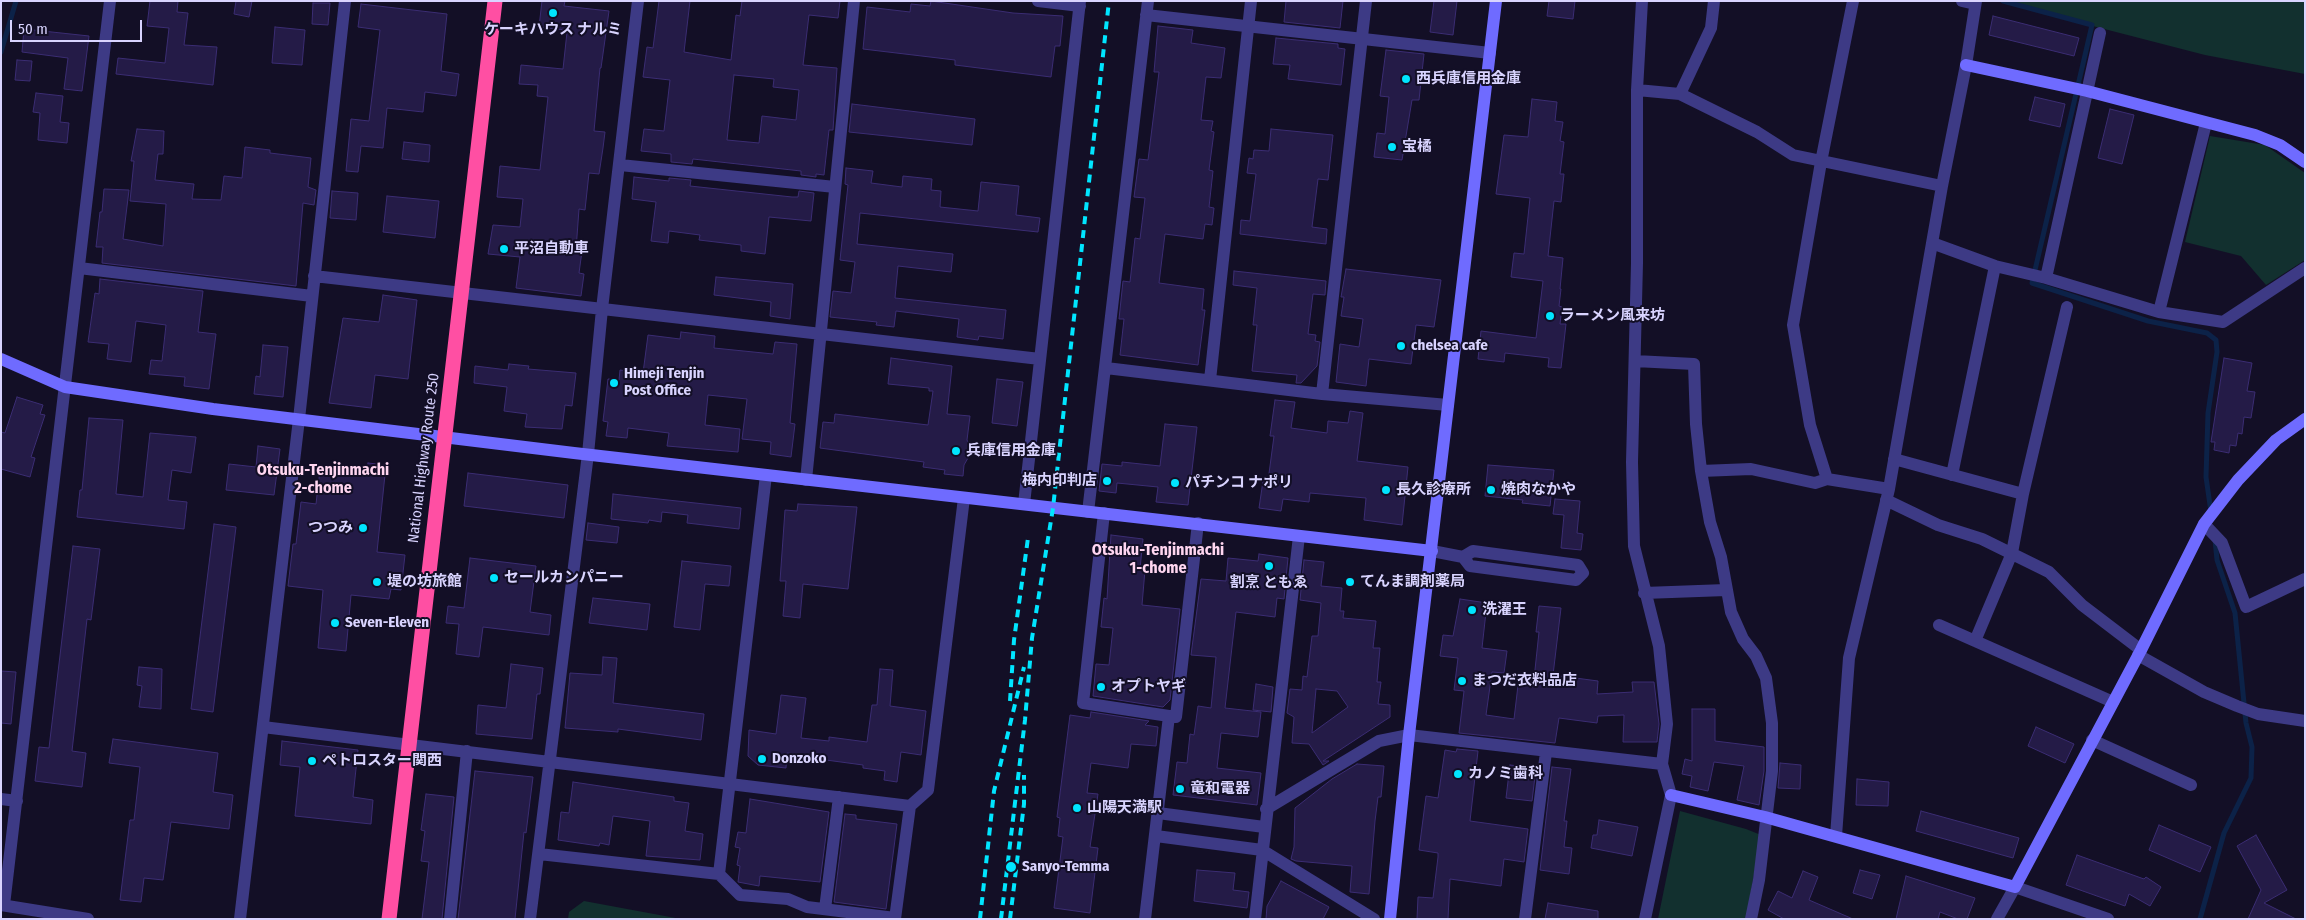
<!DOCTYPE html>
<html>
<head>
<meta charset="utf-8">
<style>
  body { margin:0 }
  #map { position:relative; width:2306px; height:920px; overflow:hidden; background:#130f26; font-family:"Fira Sans Condensed",sans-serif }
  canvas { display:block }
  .frame { position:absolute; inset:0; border:2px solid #d9d4ff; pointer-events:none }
  .scale { position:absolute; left:10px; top:20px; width:132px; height:22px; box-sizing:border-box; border:2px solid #d9d4ff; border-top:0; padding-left:6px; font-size:15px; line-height:18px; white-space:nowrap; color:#d9d4ff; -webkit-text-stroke:4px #130f26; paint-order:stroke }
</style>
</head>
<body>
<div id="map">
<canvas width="2306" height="920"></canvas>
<div class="frame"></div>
<div class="scale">50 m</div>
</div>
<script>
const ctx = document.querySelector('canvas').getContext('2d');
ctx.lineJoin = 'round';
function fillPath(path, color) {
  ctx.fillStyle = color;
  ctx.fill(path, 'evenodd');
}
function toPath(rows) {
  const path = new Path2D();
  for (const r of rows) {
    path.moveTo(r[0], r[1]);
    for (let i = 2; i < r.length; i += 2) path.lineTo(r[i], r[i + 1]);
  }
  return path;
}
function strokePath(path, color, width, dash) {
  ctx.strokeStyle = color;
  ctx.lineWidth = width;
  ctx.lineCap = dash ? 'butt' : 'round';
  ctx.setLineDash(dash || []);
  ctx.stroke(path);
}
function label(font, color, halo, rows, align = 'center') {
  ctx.font = font + ' "Fira Sans Condensed","Noto Sans JP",sans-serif';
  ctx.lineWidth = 4;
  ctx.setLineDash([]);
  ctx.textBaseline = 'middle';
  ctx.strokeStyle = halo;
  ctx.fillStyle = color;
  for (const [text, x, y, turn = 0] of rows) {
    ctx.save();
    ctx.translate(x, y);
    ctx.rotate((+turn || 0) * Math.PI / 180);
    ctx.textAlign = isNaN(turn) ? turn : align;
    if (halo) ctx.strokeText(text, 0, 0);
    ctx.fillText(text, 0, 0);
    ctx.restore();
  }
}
fillPath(toPath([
  [1996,1,2305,1,2305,74,2205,55],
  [2210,136,2265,145,2305,173,2305,260,2266,285,2241,256,2185,242],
  [1680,811,1746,829,1761,835,1746,919,1658,919],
  [584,901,681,919,568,919,569,912]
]), '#12302f');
strokePath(toPath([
  [2003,1,2092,25,2032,283,2148,321,2207,333,2216,340,2217,352,2208,413,2206,477,2211,512],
  [1,52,16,1],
  [2200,919,2224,833,2251,778,2252,747,2246,723,2235,613,2217,560,2215,540]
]), '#0c2248', 5);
const building = toPath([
  [150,1,178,1,177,12,188,13,184,45,217,47,213,85,116,74,118,58,165,63,169,28,147,26,150,1],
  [236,1,252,1,249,17,234,14,236,1],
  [542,1,565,1,564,6,609,11,601,68,600,68,594,131,605,132,603,148,599,174,589,173,585,210,579,209,576,250,582,251,579,273,584,274,581,296,516,288,520,257,488,254,493,225,520,227,523,199,497,197,500,166,540,170,548,97,537,96,538,85,519,84,521,65,563,69,567,32,566,30,539,27,542,1],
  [659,1,690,1,684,52,731,60,736,15,740,16,742,1,840,1,838,18,809,15,803,65,837,68,833,130,829,130,824,175,816,174,816,177,801,175,801,171,693,159,692,164,671,162,671,154,641,151,644,129,664,131,670,80,643,77,647,47,653,48,659,1],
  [734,75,774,79,773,87,799,90,796,120,762,116,759,143,727,140,734,75],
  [931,1,1013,13,1063,16,1060,46,1055,46,1051,77,955,65,955,60,863,49,867,7,910,12,911,4,930,6,931,1],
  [1286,1,1343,1,1340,28,1284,22,1286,1],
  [1434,1,1457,1,1453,35,1430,32,1434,1],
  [1549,1,1575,1,1573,19,1547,16,1549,1],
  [313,3,330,3,328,25,312,24,313,3],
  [361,4,447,14,441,71,459,74,456,96,425,92,423,112,387,108,383,148,361,146,358,172,346,171,351,119,369,121,380,30,358,27,361,4],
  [1993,16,2079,38,2074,56,1989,35,1993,16],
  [1158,26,1193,30,1191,43,1225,48,1221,78,1206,77,1201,120,1213,121,1211,131,1214,132,1209,170,1213,171,1209,207,1214,208,1212,225,1205,224,1203,239,1165,234,1159,283,1204,289,1202,310,1205,310,1198,365,1120,355,1124,319,1119,319,1123,281,1130,282,1135,238,1140,239,1145,198,1134,197,1139,159,1148,160,1159,72,1154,72,1158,26],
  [275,27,305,30,302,65,272,63,275,27],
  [24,29,89,36,82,91,64,89,68,58,22,52,24,29],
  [1276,38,1338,44,1338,48,1345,49,1341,85,1288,79,1290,65,1273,64,1276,38],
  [1386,50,1424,54,1419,100,1412,100,1402,160,1374,157,1377,133,1385,134,1389,97,1380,96,1386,50],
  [17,60,32,61,30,81,15,80,17,60],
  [36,93,63,96,60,122,69,123,67,143,38,140,40,113,33,112,36,93],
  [2035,97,2065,104,2060,127,2029,120,2035,97],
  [1532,99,1557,102,1555,121,1563,122,1560,141,1564,142,1560,174,1564,174,1561,202,1554,201,1548,256,1563,258,1560,289,1561,289,1559,306,1562,307,1560,324,1566,324,1561,368,1548,367,1549,358,1505,353,1504,362,1478,359,1481,331,1536,338,1543,281,1511,277,1514,253,1524,254,1530,198,1496,194,1504,135,1528,137,1532,99],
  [852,104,975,119,972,145,849,132,852,104],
  [2110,109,2134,115,2122,164,2098,158,2110,109],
  [137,129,164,131,163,154,158,154,155,180,194,184,192,199,221,200,224,176,242,178,245,147,270,150,270,153,311,158,308,187,316,190,314,205,303,203,296,286,102,263,103,247,96,247,100,212,102,212,104,189,129,190,123,239,163,246,166,204,130,201,134,161,131,161,137,129],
  [1271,129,1333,135,1328,180,1318,179,1312,227,1327,229,1326,244,1240,234,1241,220,1250,221,1256,174,1247,173,1249,158,1253,159,1254,150,1269,151,1271,129],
  [404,142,430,145,429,162,402,159,404,142],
  [846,168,873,171,871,183,902,187,903,176,932,179,931,190,941,191,940,207,978,211,981,182,1019,186,1016,215,1040,218,1038,232,860,213,857,244,953,254,951,272,898,266,895,298,1006,310,1003,339,979,336,978,340,957,337,959,319,896,311,894,327,876,325,877,322,830,317,833,291,851,293,855,262,840,260,848,185,845,184,846,168],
  [634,177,669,181,669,178,691,180,690,186,792,197,798,197,799,191,814,193,811,221,769,217,765,254,741,251,741,245,699,240,700,235,669,231,668,243,651,241,656,202,632,199,634,177],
  [332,191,358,193,356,220,330,218,332,191],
  [387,196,439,201,435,238,383,232,387,196],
  [1346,269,1441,280,1434,327,1416,325,1411,364,1369,359,1366,386,1336,382,1340,344,1359,347,1363,319,1341,316,1344,297,1341,297,1346,269],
  [1234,271,1326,281,1325,295,1313,294,1308,334,1316,335,1315,341,1320,342,1317,366,1301,383,1296,383,1297,375,1252,371,1257,325,1253,325,1257,288,1233,285,1234,271],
  [716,277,793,284,790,319,770,316,771,302,714,295,716,277],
  [100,279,203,291,198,332,216,334,209,389,184,386,185,377,149,374,151,360,162,361,166,325,136,321,131,362,107,359,109,344,88,342,95,293,99,294,100,279],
  [383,295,417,300,408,379,375,375,371,408,329,403,343,318,379,322,383,295],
  [681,332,715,336,714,348,773,354,775,342,797,344,790,423,795,424,791,457,770,454,771,442,742,439,747,399,708,395,705,425,740,429,738,452,667,446,669,433,628,428,627,438,606,436,608,422,603,421,608,379,619,380,620,370,643,373,648,335,680,339,681,332],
  [263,345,288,347,283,397,254,394,256,376,260,377,263,345],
  [891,358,952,366,947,414,970,416,967,440,972,451,964,465,963,476,944,474,945,470,923,467,924,462,820,448,823,422,834,423,835,414,928,425,933,391,929,391,929,388,888,384,891,358],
  [2224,358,2252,363,2247,391,2255,392,2251,418,2244,417,2242,434,2238,433,2236,446,2230,445,2229,453,2214,450,2215,442,2211,442,2224,358],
  [509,364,529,366,528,369,576,373,572,406,565,405,562,429,525,427,527,414,504,411,507,387,474,383,475,366,508,370,509,364],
  [997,379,1023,382,1017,426,992,423,997,379],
  [17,397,43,405,40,414,45,415,31,457,35,458,30,477,1,469,1,432,5,433,17,397],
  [1275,400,1295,402,1291,428,1327,433,1328,421,1348,423,1350,411,1363,413,1357,461,1408,467,1402,525,1364,520,1366,498,1310,493,1309,502,1283,499,1281,511,1259,508,1263,481,1268,481,1274,436,1270,436,1275,400],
  [89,418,123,420,116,494,143,497,150,433,196,437,191,473,172,470,168,500,187,502,184,529,77,517,80,490,82,490,89,418],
  [1165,424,1197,427,1188,505,1156,502,1158,487,1117,483,1116,493,1099,491,1102,464,1122,466,1122,462,1160,466,1165,424],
  [258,446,280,449,274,495,226,490,229,464,256,467,258,446],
  [368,463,386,465,377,552,405,555,401,590,391,589,389,599,351,595,346,651,318,648,323,590,288,586,293,544,296,544,301,502,316,504,320,470,366,475,368,463],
  [1488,465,1554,470,1550,506,1522,503,1523,500,1485,496,1488,465],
  [468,473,568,485,564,518,464,506,468,473],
  [613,494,741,508,739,529,687,523,688,515,662,512,661,522,649,520,648,523,611,519,613,494],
  [1555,499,1580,501,1577,533,1583,534,1581,550,1561,548,1564,515,1553,514,1555,499],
  [798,504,857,507,848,589,803,584,800,618,783,616,786,581,780,581,785,510,797,511,798,504],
  [588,523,619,527,617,543,586,540,588,523],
  [214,524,236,527,213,712,191,709,214,524],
  [1111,535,1143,539,1140,569,1145,570,1142,605,1180,609,1170,700,1163,707,1093,696,1096,664,1109,665,1113,628,1101,627,1104,598,1107,599,1111,535],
  [73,546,100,549,91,620,87,619,72,751,86,753,82,787,35,781,39,747,49,748,73,546],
  [1259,554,1288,558,1284,599,1277,598,1275,617,1236,612,1225,708,1261,712,1258,737,1221,733,1217,768,1261,773,1257,805,1173,795,1177,762,1187,763,1190,734,1194,735,1198,706,1211,708,1216,657,1191,655,1201,579,1226,581,1228,558,1258,561,1259,554],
  [470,558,536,566,530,612,551,615,549,635,483,627,479,657,456,654,459,624,446,623,448,606,464,608,470,558],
  [1304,560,1324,562,1321,586,1342,588,1340,611,1344,611,1343,618,1376,621,1373,648,1380,648,1377,682,1381,682,1378,704,1390,705,1390,717,1323,761,1329,761,1323,765,1309,744,1292,743,1294,717,1287,713,1290,689,1302,690,1303,676,1307,677,1312,636,1318,636,1321,603,1300,600,1304,560],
  [1316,689,1337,691,1348,707,1312,733,1316,689],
  [682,561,731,566,729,586,705,584,700,630,674,627,682,561],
  [593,598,650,604,647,630,589,623,593,598],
  [1460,599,1487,603,1482,648,1507,651,1504,673,1492,672,1486,715,1514,719,1519,677,1534,679,1539,632,1536,632,1539,606,1561,608,1553,675,1598,681,1597,694,1633,692,1632,682,1654,682,1659,724,1657,742,1623,742,1624,715,1598,716,1597,723,1559,718,1555,743,1459,733,1464,691,1454,690,1458,658,1440,656,1443,635,1453,636,1460,599],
  [603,657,617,658,613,703,704,714,701,740,618,729,618,732,565,728,570,673,602,675,603,657],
  [511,664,543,668,540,694,537,694,532,739,476,734,478,705,506,708,511,664],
  [139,667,162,669,161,709,139,707,142,686,137,685,139,667],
  [880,669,893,670,890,706,926,711,921,755,901,752,897,782,884,780,885,771,863,768,863,765,826,760,827,758,787,753,786,768,758,765,748,756,749,730,776,734,781,695,806,698,801,738,829,741,829,737,867,742,872,705,877,705,880,669],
  [1,671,16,672,11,724,1,723,1,671],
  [1256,684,1273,687,1271,712,1253,710,1256,684],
  [1692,709,1715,709,1715,741,1764,747,1764,771,1759,805,1737,800,1744,766,1714,762,1708,791,1690,787,1692,776,1682,774,1685,759,1692,761,1692,709],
  [1091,712,1149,721,1145,725,1158,727,1156,746,1131,744,1128,768,1091,763,1087,793,1098,794,1090,847,1098,848,1090,913,1054,908,1063,837,1058,836,1060,818,1057,817,1070,715,1090,718,1091,712],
  [2036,727,2074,744,2065,763,2028,746,2036,727],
  [113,739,218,753,213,792,233,795,229,829,171,822,163,880,144,878,141,902,120,900,130,820,134,820,140,767,109,763,113,739],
  [282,741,358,750,353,797,373,800,371,824,295,816,300,767,280,765,282,741],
  [1457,749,1478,751,1470,821,1528,829,1524,862,1504,859,1501,886,1450,879,1448,919,1417,919,1418,897,1433,898,1438,857,1438,853,1419,850,1426,796,1438,798,1445,750,1456,752,1457,749],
  [1780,763,1801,765,1800,789,1778,788,1780,763],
  [1357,764,1384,766,1381,797,1378,797,1375,821,1369,894,1350,892,1352,866,1296,861,1291,859,1294,847,1295,808,1332,779,1357,764],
  [1510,765,1536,768,1532,801,1506,798,1510,765],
  [1552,767,1571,769,1564,821,1567,821,1564,847,1572,848,1569,874,1540,870,1552,767],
  [475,771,533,777,526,833,524,832,515,919,458,919,475,771],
  [1857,779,1889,782,1888,806,1856,805,1857,779],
  [573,782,674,797,674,801,689,803,685,831,703,834,700,860,646,856,650,821,613,816,609,845,600,843,599,846,558,840,561,812,569,813,573,782],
  [426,794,454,797,442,919,422,919,429,862,421,861,425,831,421,830,426,794],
  [750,799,829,812,820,882,760,876,759,886,738,882,740,866,737,865,740,848,735,847,738,832,746,833,750,799],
  [1921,811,2019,838,2013,858,1916,831,1921,811],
  [845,814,856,815,856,819,897,824,886,909,834,902,845,814],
  [1599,820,1638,827,1632,856,1591,848,1593,835,1597,835,1599,820],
  [2159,825,2211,847,2200,872,2149,850,2159,825],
  [2256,835,2287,890,2264,903,2296,919,2248,919,2261,890,2237,846,2256,835],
  [2077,855,2144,879,2146,877,2161,887,2150,906,2129,894,2125,906,2066,885,2077,855],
  [1197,870,1235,873,1233,890,1249,892,1247,908,1194,901,1197,870],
  [1860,870,1880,875,1872,899,1853,893,1860,870],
  [1803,871,1818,877,1809,900,1853,919,1784,919,1768,910,1778,891,1792,898,1803,871],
  [1906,876,1975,898,1967,919,1958,919,1940,912,1938,919,1896,919,1906,876],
  [1281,881,1329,907,1323,919,1266,919,1267,906,1281,881],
  [1548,903,1598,911,1598,919,1545,919,1548,903]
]);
fillPath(building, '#241b47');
strokePath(building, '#3b2d73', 1);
strokePath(toPath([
  [1038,1,1080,6],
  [1642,1,1637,90,1637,263,1632,462,1634,546,1659,646,1667,724,1662,764,1671,795,1645,919],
  [1853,1,1821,162,1793,325,1810,425,1827,479,1889,489],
  [1962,1,1975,4],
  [1146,15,1490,53],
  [2100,33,2046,278,2159,312,2223,322,2305,268],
  [1637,90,1680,94,1757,132,1793,155,1942,186],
  [1680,94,1711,28,1714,1],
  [620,165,835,187],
  [1932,243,1995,266,2046,278],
  [79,268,312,296],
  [314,276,1040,359],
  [2159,312,2206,123],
  [1635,361,1694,364,1696,424,1701,471,1710,522,1721,557,1731,612,1743,639,1756,656,1766,678,1772,723,1772,771,1759,880,1751,919],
  [1106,368,1322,394,1448,405],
  [1210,380,1251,1],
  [1322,394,1366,1],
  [1894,459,2023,494],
  [1701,471,1751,469,1815,483,1827,479],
  [1952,475,1995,266],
  [806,480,854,1],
  [1886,500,1938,525,1982,539,2049,572,2082,605,2141,650],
  [1024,504,1080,1],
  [1088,512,1148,1],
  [1104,513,1083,703,1169,716,1176,717,1198,523],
  [2204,524,2222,543,2246,607,2305,579],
  [1432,551,1463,557,1473,551,1578,565,1583,573,1576,580,1470,566,1463,557],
  [1644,593,1726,590],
  [1939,625,2113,702],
  [1975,641,2012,553,2023,494,2067,307],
  [2138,655,2204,692,2237,706,2258,714,2305,721],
  [263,727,910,806],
  [2092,740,2191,785],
  [1,799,17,801],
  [1266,809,1379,741,1409,735,1662,764],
  [1158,813,1264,827],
  [1156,836,1262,850,1374,919],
  [1836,836,1849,658,1889,489,1942,186,1966,65,1976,1],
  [539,854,719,874,740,895,788,899,807,907,895,918],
  [719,874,766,475],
  [1,905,88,919],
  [4,905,110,1],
  [825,909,839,797],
  [240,919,299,419,345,1],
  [450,919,467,751],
  [530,919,588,454,602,309,638,1],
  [895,919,910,806,928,790,964,498],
  [1145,919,1169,716],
  [1255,919,1299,536],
  [1525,919,1546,752],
  [1997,919,2015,887,2108,919]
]), '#3d3a85', 12);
strokePath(toPath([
  [1966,65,2087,91,2255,135,2280,145,2305,162],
  [1,359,65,387,213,409,574,453,1432,551],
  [1671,795,1765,817,2015,887,2141,650,2204,524,2238,480,2276,440,2305,419],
  [1390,919,1409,735,1496,1]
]), '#6f6bff', 12);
strokePath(toPath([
  [389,919,495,1]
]), '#ff4fa3', 15);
strokePath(toPath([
  [1010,701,1014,640,1028,538],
  [980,919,994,791,1024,667],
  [1001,919,1025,720,1032,638,1053,508,1109,1],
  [1010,919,1024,804,1024,775]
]), '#00e5ff', 4, [8, 6]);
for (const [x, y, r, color] of [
  [553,13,5,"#00e5ff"],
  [1406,79,5,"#00e5ff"],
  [1392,147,5,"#00e5ff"],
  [504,249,5,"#00e5ff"],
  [1550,316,5,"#00e5ff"],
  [1401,346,5,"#00e5ff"],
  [614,383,5,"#00e5ff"],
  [956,451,5,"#00e5ff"],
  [1107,481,5,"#00e5ff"],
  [1175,483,5,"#00e5ff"],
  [1386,490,5,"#00e5ff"],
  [1491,490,5,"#00e5ff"],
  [363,528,5,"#00e5ff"],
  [1269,566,5,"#00e5ff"],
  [494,578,5,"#00e5ff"],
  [377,582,5,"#00e5ff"],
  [1350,582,5,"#00e5ff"],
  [1472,610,5,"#00e5ff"],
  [335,623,5,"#00e5ff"],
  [1462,681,5,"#00e5ff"],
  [1101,687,5,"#00e5ff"],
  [762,759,5,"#00e5ff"],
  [312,761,5,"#00e5ff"],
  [1458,774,5,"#00e5ff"],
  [1180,789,5,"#00e5ff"],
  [1077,808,5,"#00e5ff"],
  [1011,867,6,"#00e5ff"]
]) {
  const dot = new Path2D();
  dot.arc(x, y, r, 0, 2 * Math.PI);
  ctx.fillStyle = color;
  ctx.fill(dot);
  strokePath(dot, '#130f26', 2);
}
label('bold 15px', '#d9d4ff', '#130f26', [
  ["ケーキハウス ナルミ",553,30,"center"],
  ["西兵庫信用金庫",1416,79],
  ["宝橘",1402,147],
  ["平沼自動車",514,249],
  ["ラーメン風来坊",1560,316],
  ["chelsea cafe",1411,346],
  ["Himeji Tenjin",624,374],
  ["Post Office",624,391],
  ["兵庫信用金庫",966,451],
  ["梅内印判店",1097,481,"right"],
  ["パチンコ ナポリ",1185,483],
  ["長久診療所",1396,490],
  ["焼肉なかや",1501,490],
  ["つつみ",353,528,"right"],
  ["セールカンパニー",504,578],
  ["堤の坊旅館",387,582],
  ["てんま調剤薬局",1360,582],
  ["割烹 ともゑ",1269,583,"center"],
  ["洗濯王",1482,610],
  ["Seven-Eleven",345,623],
  ["まつだ衣料品店",1472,681],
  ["オプトヤギ",1111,687],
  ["Donzoko",772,759],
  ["ペトロスター関西",322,761],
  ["カノミ歯科",1468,774],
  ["竜和電器",1190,789],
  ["山陽天満駅",1087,808],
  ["Sanyo-Temma",1022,867]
], 'left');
label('15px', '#d9d4ff', '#130f26', [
  ["National Highway Route 250",424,458,-83]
]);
label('bold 16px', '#ffd6f0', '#130f26', [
  ["Otsuku-Tenjinmachi",323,471],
  ["2-chome",323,489],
  ["Otsuku-Tenjinmachi",1158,551],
  ["1-chome",1158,569]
]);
</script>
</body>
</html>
